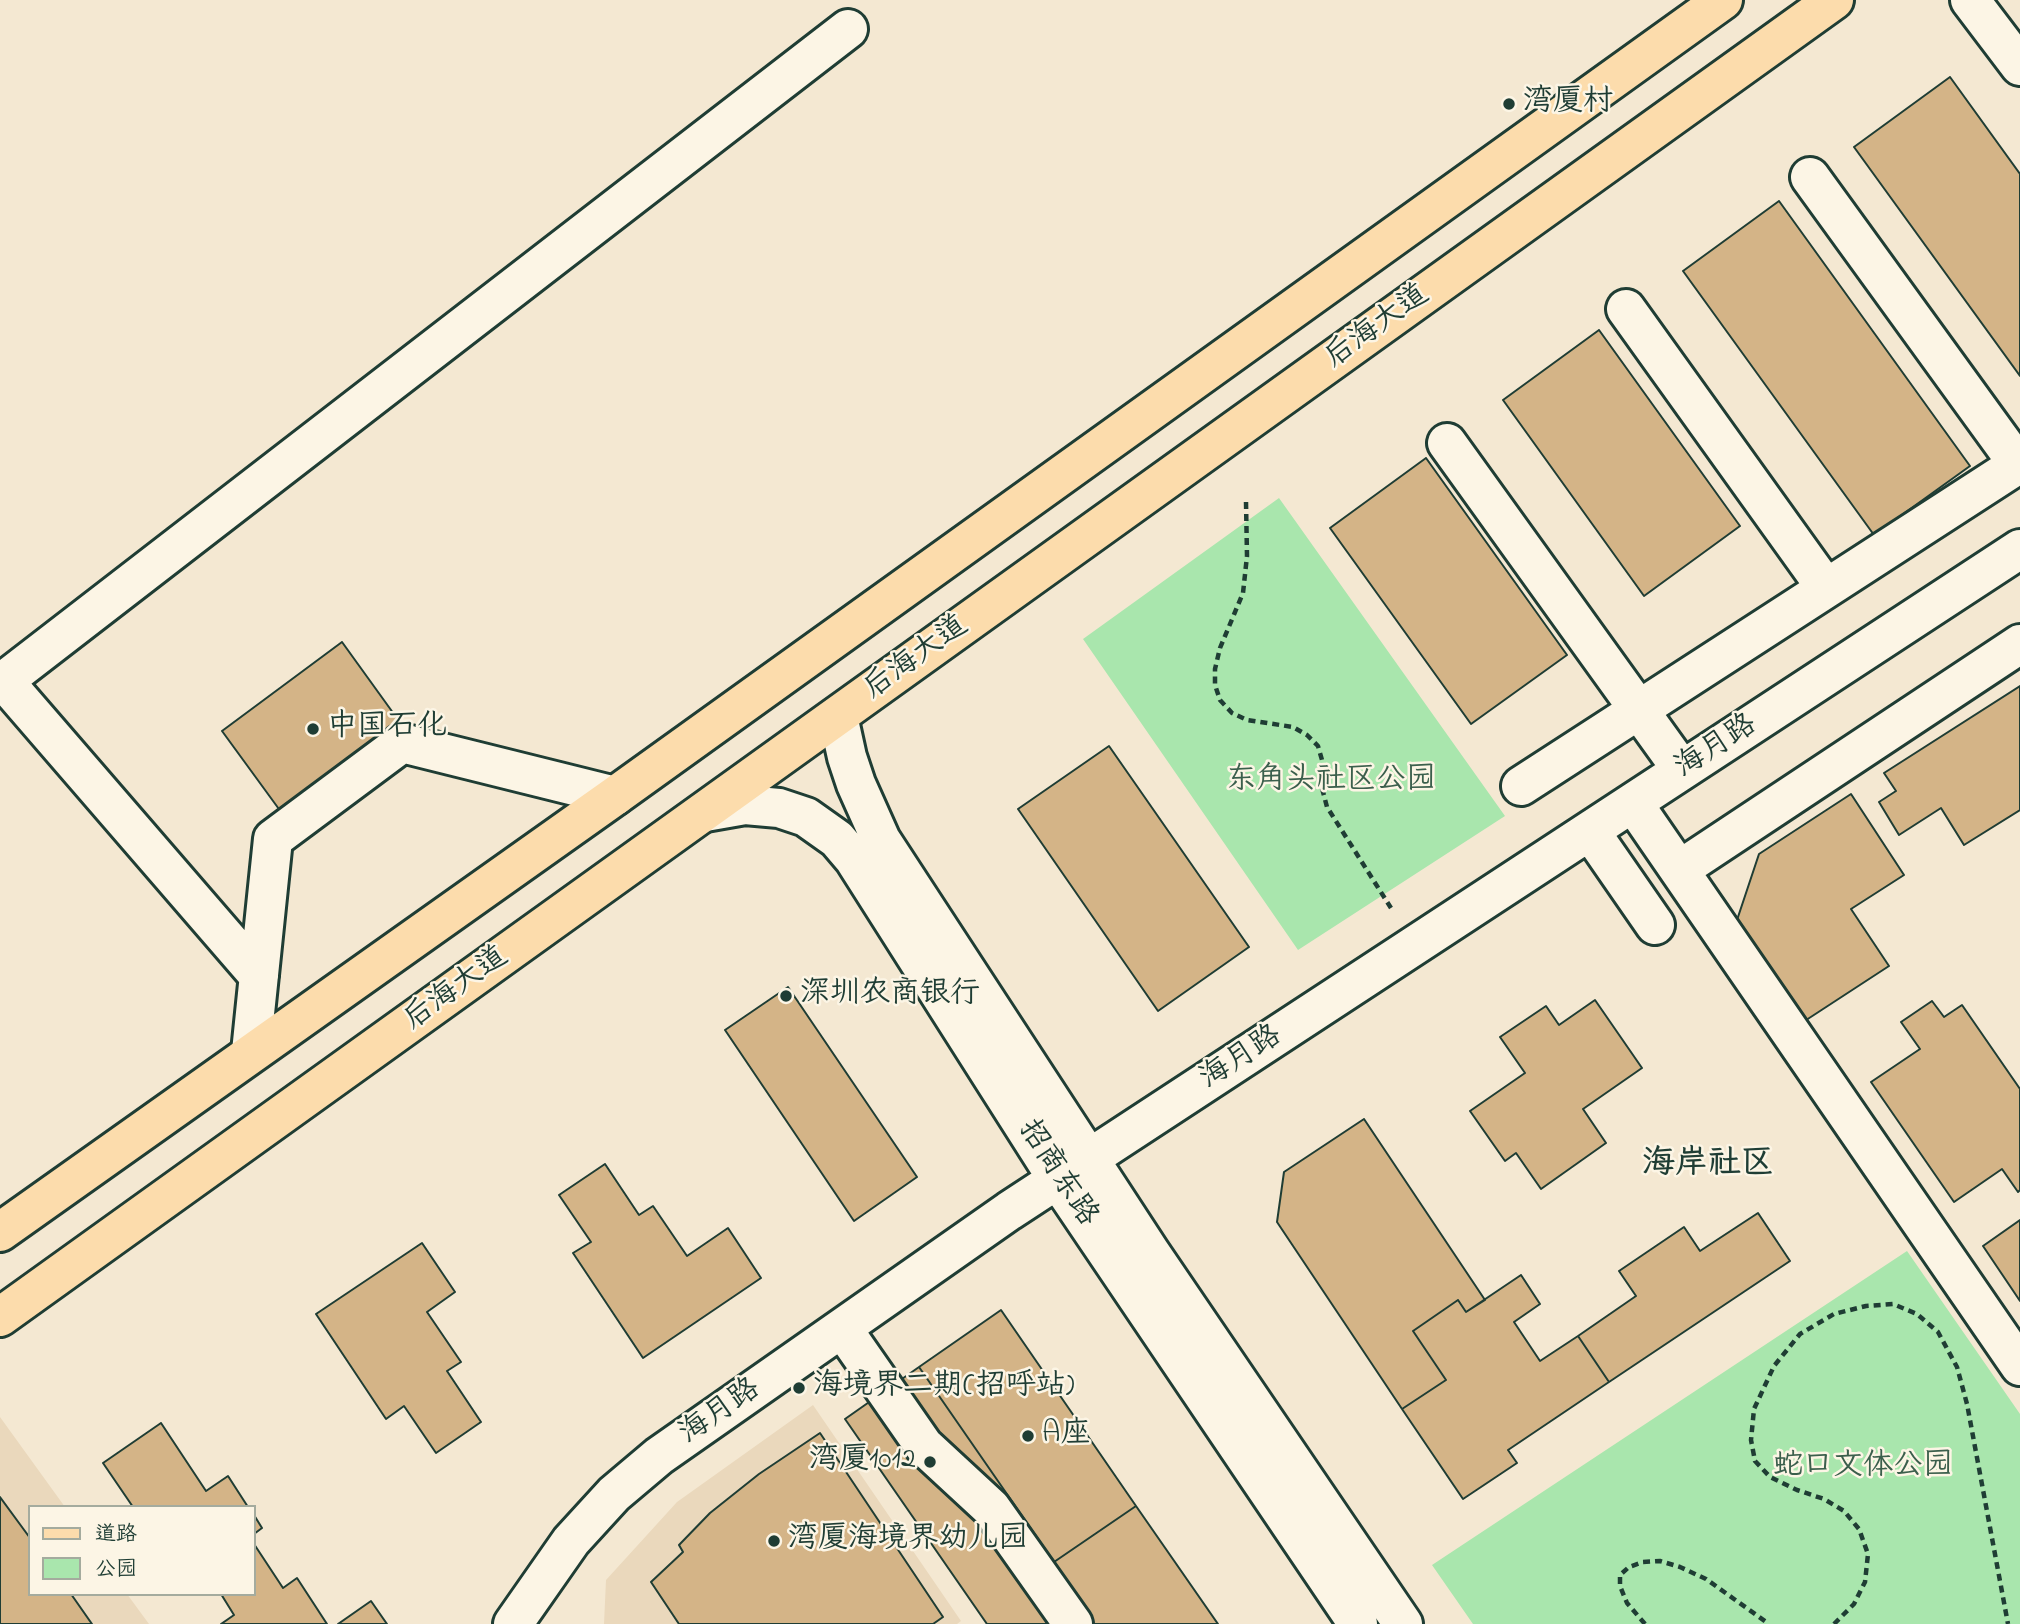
<!DOCTYPE html>
<html>
<head>
<meta charset="utf-8">
<style>
  body { margin:0 }
  #map { position:relative; width:2020px; height:1624px; overflow:hidden; background:#f4e8d2; font-family:"Indie Flower","LXGW WenKai TC",sans-serif }
  canvas { display:block }
  .legend { position:absolute; left:28px; top:1505px; width:228px; height:91px; box-sizing:border-box; background:#fcf5e5; border:2px solid #a4ab9e; margin:0; padding:9px 12px; list-style:none; font-size:21px; color:#1f3d34 }
  .legend li { display:flex; align-items:center; gap:14px; height:35px }
  .legend b { width:35px; border:2px solid #a4ab9e }
</style>
</head>
<body>
<div id="map">
<canvas width="2020" height="1624"></canvas>
<ul class="legend">
<li><b style="height:9px;background:#fcdcac"></b>道路</li>
<li><b style="height:19px;background:#a9e6ad"></b>公园</li>
</ul>
</div>
<script>
const ctx = document.querySelector('canvas').getContext('2d');
ctx.lineJoin = 'round';
function fillPath(path, color) {
  ctx.fillStyle = color;
  ctx.fill(path, 'evenodd');
}
function toPath(rows) {
  const path = new Path2D();
  for (const r of rows) {
    path.moveTo(r[0], r[1]);
    for (let i = 2; i < r.length; i += 2) path.lineTo(r[i], r[i + 1]);
  }
  return path;
}
function strokePath(path, color, width, dash) {
  ctx.strokeStyle = color;
  ctx.lineWidth = width;
  ctx.lineCap = dash ? 'butt' : 'round';
  ctx.setLineDash(dash || []);
  ctx.stroke(path);
}
function label(font, color, halo, rows, align = 'center') {
  ctx.font = font + ' "Indie Flower","LXGW WenKai TC",sans-serif';
  ctx.lineWidth = 5;
  ctx.setLineDash([]);
  ctx.textBaseline = 'middle';
  ctx.strokeStyle = halo;
  ctx.fillStyle = color;
  for (const [text, x, y, turn = 0] of rows) {
    ctx.save();
    ctx.translate(x, y);
    ctx.rotate((+turn || 0) * Math.PI / 180);
    ctx.textAlign = isNaN(turn) ? turn : align;
    if (halo) ctx.strokeText(text, 0, 0);
    ctx.fillText(text, 0, 0);
    ctx.restore();
  }
}
fillPath(toPath([
  [813,1405,961,1621,957,1624,604,1624,606,1580,677,1502],
  [0,1417,65,1507,30,1507,30,1594,127,1594,149,1624,0,1624]
]), '#ead8bc');
fillPath(toPath([
  [1279,498,1505,816,1298,950,1083,639],
  [1907,1251,2020,1414,2020,1624,1473,1624,1432,1565]
]), '#a9e6ad');
const building = toPath([
  [1950,77,2020,174,2020,376,1854,147,1950,77],
  [1779,201,1970,466,1874,535,1683,271,1779,201],
  [1599,330,1740,526,1644,596,1503,400,1599,330],
  [1426,458,1567,655,1471,724,1330,528,1426,458],
  [342,642,404,728,284,816,222,731,342,642],
  [2020,686,2020,810,1964,845,1941,808,1899,835,1879,802,1896,791,1884,773,2020,686],
  [1109,746,1249,947,1158,1011,1018,809,1109,746],
  [1851,794,1904,875,1851,909,1889,966,1797,1026,1734,929,1759,854,1851,794],
  [788,987,917,1177,854,1221,725,1030,788,987],
  [1595,1000,1642,1068,1583,1109,1606,1143,1541,1189,1516,1153,1505,1161,1470,1111,1525,1073,1500,1037,1546,1006,1559,1025,1595,1000],
  [1932,1001,1944,1017,1962,1005,2020,1089,2020,1190,2018,1192,2002,1169,1954,1202,1871,1082,1920,1049,1901,1022,1932,1001],
  [1364,1119,1485,1300,1466,1312,1458,1300,1413,1331,1446,1380,1402,1409,1277,1222,1284,1172,1364,1119],
  [605,1164,639,1215,653,1206,687,1256,728,1228,761,1278,643,1358,573,1253,591,1242,559,1195,605,1164],
  [1758,1213,1790,1261,1609,1382,1578,1336,1636,1296,1619,1271,1684,1227,1700,1251,1758,1213],
  [2020,1220,2020,1301,1983,1246,2020,1220],
  [422,1243,455,1292,427,1312,461,1362,447,1371,481,1422,436,1453,404,1406,386,1419,316,1314,422,1243],
  [1521,1275,1540,1304,1514,1322,1540,1361,1578,1336,1609,1382,1508,1450,1517,1463,1463,1499,1402,1409,1446,1380,1413,1331,1458,1300,1466,1312,1521,1275],
  [1001,1310,1136,1506,1054,1562,919,1367,1001,1310],
  [919,1367,1054,1562,1136,1506,1218,1624,987,1624,845,1419,919,1367],
  [161,1423,206,1491,228,1476,248,1507,133,1507,103,1463,161,1423],
  [820,1433,943,1617,933,1624,679,1624,651,1582,683,1552,679,1545,710,1513,759,1474,820,1433],
  [0,1497,30,1538,30,1594,71,1594,92,1624,0,1624,0,1497],
  [254,1515,262,1528,254,1534,254,1515],
  [254,1544,283,1588,297,1578,327,1624,221,1624,234,1615,221,1594,254,1594,254,1544],
  [371,1601,387,1624,338,1624,371,1601]
]);
fillPath(building, '#d4b487');
strokePath(building, '#1f3d34', 2);
const minor = toPath([
  [1970,0,2020,66],
  [1810,177,2018,464],
  [1626,309,1826,588],
  [1447,443,1682,770],
  [4,681,259,976],
  [0,684,848,29],
  [838,716,847,757,856,784,881,840,1150,1252,1403,1624],
  [1521,786,2020,463],
  [1633,803,2020,1366],
  [705,812,745,805,779,808,806,817,837,839,854,859,1058,1180,1358,1624],
  [1590,831,1655,925],
  [1679,870,2020,644],
  [251,1052,273,839,402,743,615,796],
  [842,1328,924,1446,991,1508,1073,1624],
  [513,1624,571,1541,614,1494,659,1456,1009,1211,2020,549]
]);
const major = toPath([
  [0,1232,615,796,1723,0],
  [0,1317,1834,0]
]);
strokePath(minor, '#1f3d34', 44);
strokePath(major, '#1f3d34', 44);
strokePath(toPath([
  [1246,502,1247,556,1243,593,1220,648,1215,669,1215,685,1220,700,1232,713,1247,720,1293,727,1307,735,1318,746,1324,767,1322,788,1327,807,1391,908],
  [1645,1624,1627,1603,1620,1586,1620,1575,1629,1567,1643,1562,1660,1561,1680,1567,1706,1579,1769,1624],
  [1834,1624,1854,1604,1865,1582,1868,1554,1859,1529,1844,1511,1824,1499,1797,1490,1770,1477,1755,1461,1751,1440,1754,1409,1774,1366,1800,1334,1834,1314,1866,1306,1893,1304,1917,1314,1938,1332,1957,1367,1967,1404,2008,1624]
]), '#1f3d34', 4.5, [7, 5]);
strokePath(minor, '#fcf5e5', 38);
strokePath(major, '#fcdcac', 38);
for (const [x, y, r, color] of [
  [1509,104,7,"#1f3d34"],
  [313,729,7,"#1f3d34"],
  [786,996,7,"#1f3d34"],
  [799,1388,7,"#1f3d34"],
  [1028,1436,7,"#1f3d34"],
  [930,1462,7,"#1f3d34"],
  [774,1541,7,"#1f3d34"]
]) {
  const dot = new Path2D();
  dot.arc(x, y, r, 0, 2 * Math.PI);
  ctx.fillStyle = color;
  ctx.fill(dot);
  strokePath(dot, '#fcf5e5', 2.5);
}
label('30px', '#1f3d34', '#fcf5e5', [
  ["湾厦村",1523,104],
  ["中国石化",327,729],
  ["深圳农商银行",800,996],
  ["海境界二期(招呼站)",813,1388],
  ["A座",1042,1436],
  ["湾厦1012",916,1462,"right"],
  ["湾厦海境界幼儿园",788,1541]
], 'left');
label('30px', '#1f3d34', '#fcf5e5', [
  ["后海大道",1378,328,-36],
  ["后海大道",917,659,-36],
  ["海月路",1717,748,-33],
  ["后海大道",457,990,-36],
  ["海月路",1242,1059,-33],
  ["招商东路",1056,1174,57],
  ["海月路",721,1413,-35]
]);
label('30px', '#3b5f4c', '#fcf5e5', [
  ["东角头社区公园",1331,782],
  ["蛇口文体公园",1863,1468]
]);
label('bold 33px', '#1f3d34', '#fcf5e5', [
  ["海岸社区",1708,1167]
]);
</script>
</body>
</html>
